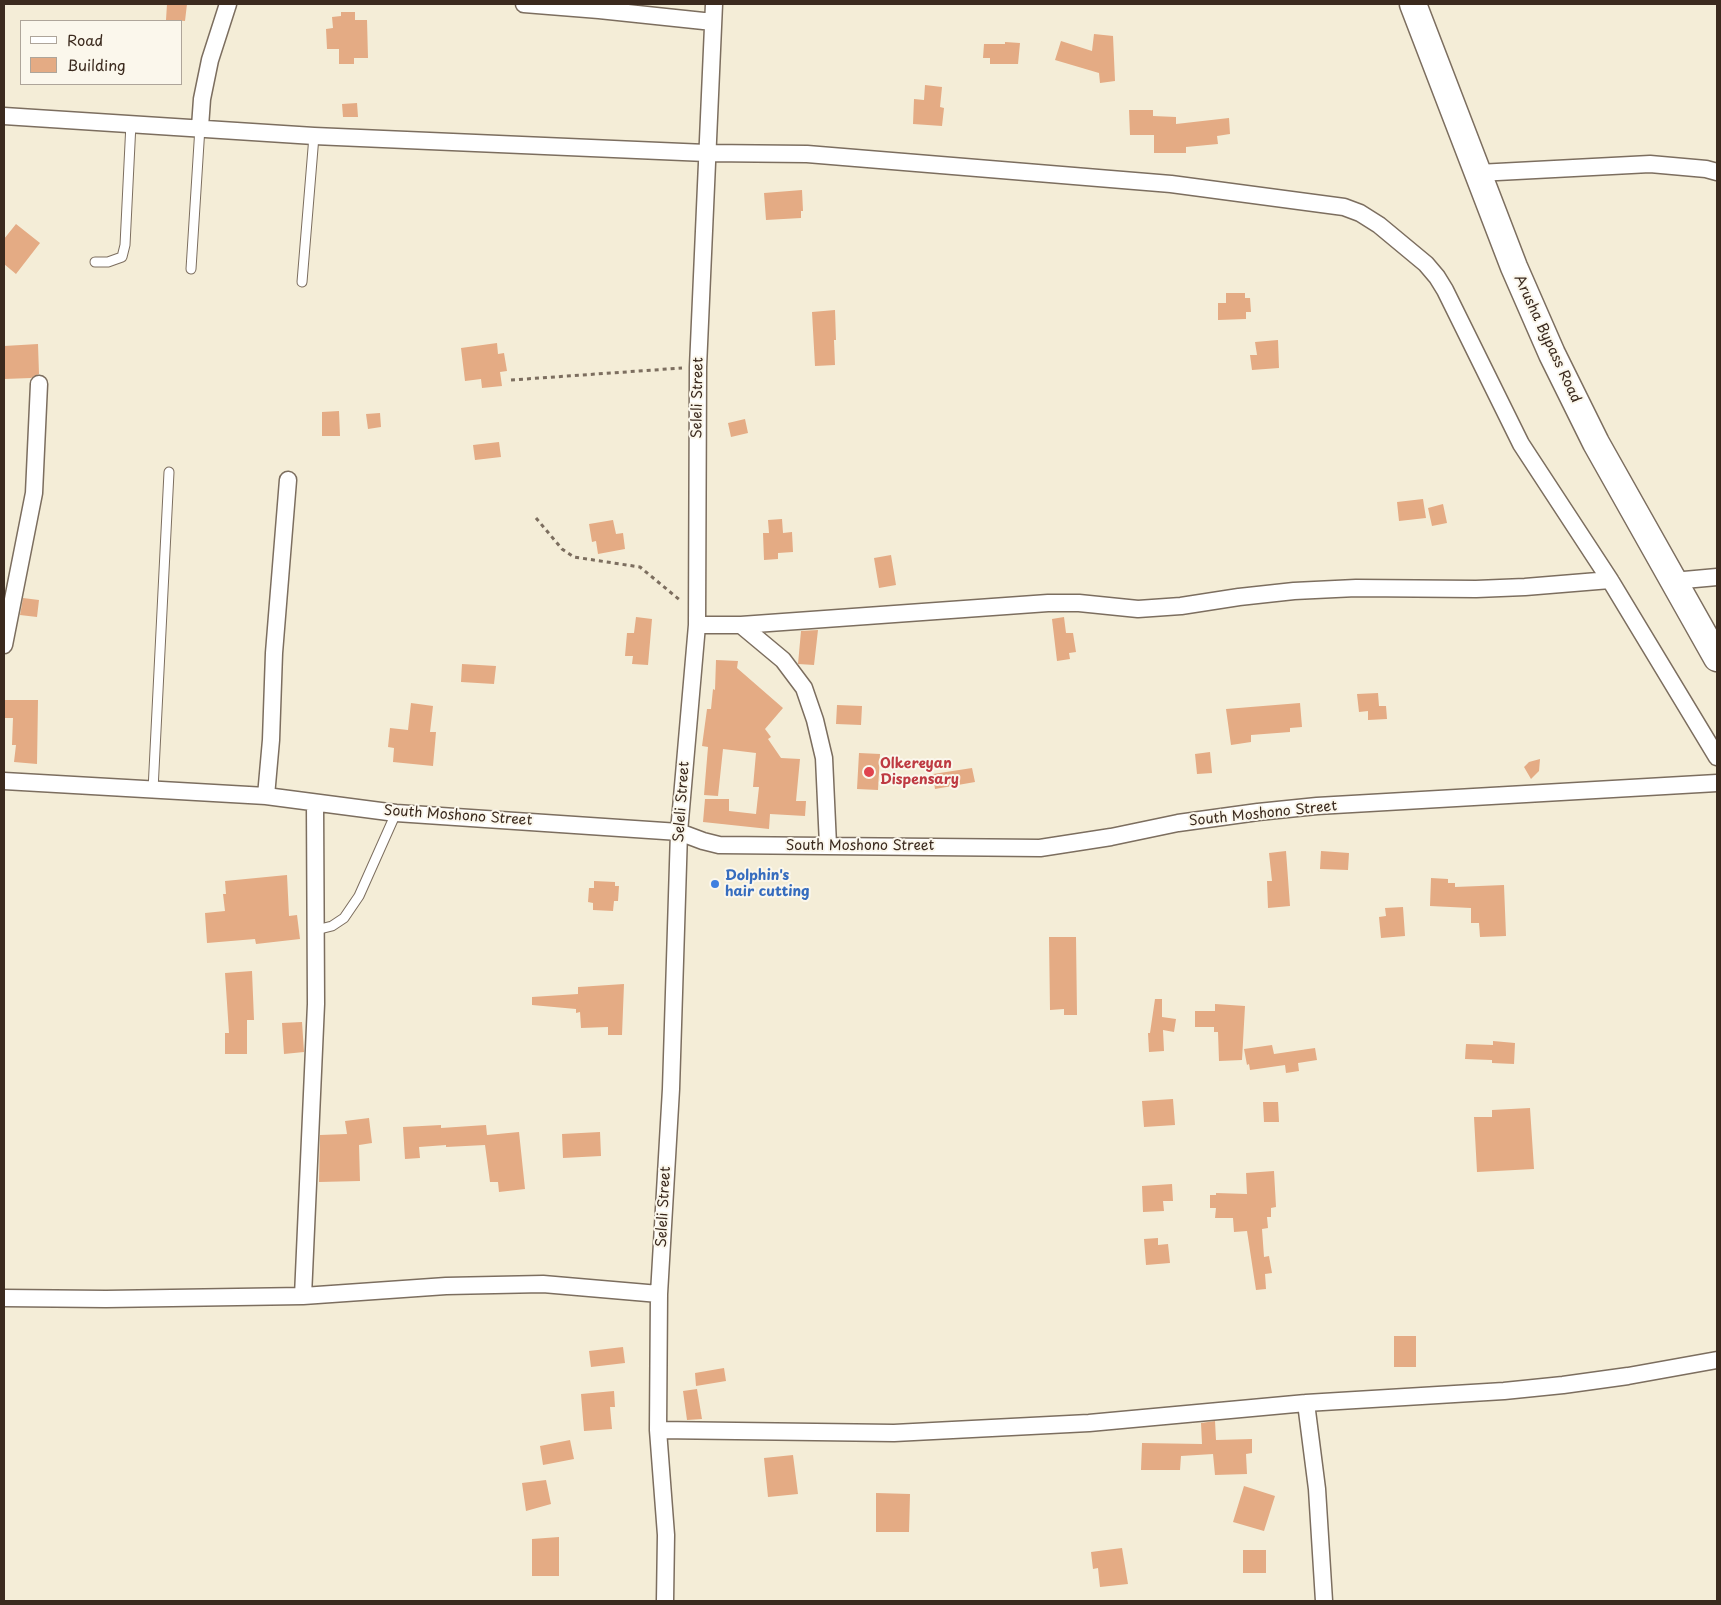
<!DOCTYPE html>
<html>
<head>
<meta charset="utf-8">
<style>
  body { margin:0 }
  #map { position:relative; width:1721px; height:1605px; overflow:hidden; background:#f4edd7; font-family:"Playpen Sans",sans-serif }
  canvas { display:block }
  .frame { position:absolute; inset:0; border:5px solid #3b2a1e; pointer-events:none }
  .legend { position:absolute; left:20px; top:20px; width:162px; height:65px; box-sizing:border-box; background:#fbf7ec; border:1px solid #aea59a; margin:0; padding:6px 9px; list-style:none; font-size:15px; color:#3b2a1e }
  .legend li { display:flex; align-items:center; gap:10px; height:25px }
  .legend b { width:25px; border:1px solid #aea59a }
</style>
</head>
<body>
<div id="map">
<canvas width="1721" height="1605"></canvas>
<div class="frame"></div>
<ul class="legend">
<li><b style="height:6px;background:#fff"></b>Road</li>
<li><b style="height:14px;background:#e4ab84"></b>Building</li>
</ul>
</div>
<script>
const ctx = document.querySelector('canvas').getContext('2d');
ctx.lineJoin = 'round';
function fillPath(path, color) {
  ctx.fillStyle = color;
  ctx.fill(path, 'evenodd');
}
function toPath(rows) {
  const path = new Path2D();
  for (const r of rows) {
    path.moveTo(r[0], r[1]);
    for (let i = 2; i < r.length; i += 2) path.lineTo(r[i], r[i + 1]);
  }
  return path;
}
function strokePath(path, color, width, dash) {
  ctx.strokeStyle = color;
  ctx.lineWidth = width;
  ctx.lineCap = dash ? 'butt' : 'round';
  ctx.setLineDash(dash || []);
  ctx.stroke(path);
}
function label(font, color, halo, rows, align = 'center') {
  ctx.font = font + ' "Playpen Sans",sans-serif';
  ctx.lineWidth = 4;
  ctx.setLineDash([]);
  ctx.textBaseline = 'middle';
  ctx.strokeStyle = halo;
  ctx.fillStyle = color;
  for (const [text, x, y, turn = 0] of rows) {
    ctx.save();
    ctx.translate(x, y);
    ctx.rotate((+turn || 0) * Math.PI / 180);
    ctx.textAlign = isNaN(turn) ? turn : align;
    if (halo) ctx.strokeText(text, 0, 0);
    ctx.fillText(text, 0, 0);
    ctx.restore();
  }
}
fillPath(toPath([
  [167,4,187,4,185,21,166,20],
  [341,12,355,12,355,20,367,20,368,58,354,58,354,64,339,64,339,49,327,49,326,29,333,28,332,17,341,16],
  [1094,34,1113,36,1115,81,1100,83,1099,73,1055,60,1061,41,1092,51],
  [1005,42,1020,43,1018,64,990,64,990,58,983,58,984,44,1005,44],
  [925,85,942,87,940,107,944,108,942,126,913,124,914,99,924,100],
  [357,103,358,117,343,117,342,104],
  [1129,110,1153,110,1153,116,1176,117,1176,124,1229,118,1230,134,1217,136,1218,144,1186,147,1186,153,1154,153,1154,135,1130,135],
  [802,190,803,211,801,211,801,218,766,220,764,193],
  [16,224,40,243,16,274,4,264,4,239],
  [1226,293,1245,293,1245,298,1250,298,1251,312,1246,312,1246,319,1218,320,1218,303,1226,303],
  [835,310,836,340,834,340,835,365,815,366,812,312],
  [1278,340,1279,368,1252,370,1250,355,1257,355,1255,342],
  [497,343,498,354,504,353,507,371,500,372,502,386,482,388,481,379,465,381,461,348],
  [38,344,39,374,31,378,4,379,4,346],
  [339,411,340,436,322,436,322,412],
  [380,413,381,427,368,429,366,414],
  [745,419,748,433,731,437,728,423],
  [499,442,501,457,475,460,473,445],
  [1423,499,1426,518,1399,521,1397,502],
  [1443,504,1447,523,1432,526,1428,508],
  [782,519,783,533,792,532,793,552,778,553,778,559,764,560,763,533,769,533,768,520],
  [613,520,616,534,623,533,625,549,598,554,596,541,592,542,589,524],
  [891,555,896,585,879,588,874,558],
  [23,598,39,600,37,617,20,615],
  [636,617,652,619,648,665,632,664,633,656,625,656,627,633,634,633],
  [1064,617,1066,633,1073,633,1076,652,1069,653,1070,659,1057,661,1052,619],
  [818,630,814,665,798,664,801,631],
  [716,660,738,661,737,668,783,708,765,729,771,737,768,739,781,758,800,759,796,801,806,801,805,816,770,814,769,829,703,822,705,799,729,799,729,811,756,814,759,787,753,787,756,753,723,749,718,796,704,795,708,747,702,746,707,709,711,709,713,689,715,690],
  [462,664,496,666,494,684,461,682],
  [1378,693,1379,706,1386,706,1387,719,1368,720,1368,711,1359,712,1357,694],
  [4,700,38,700,37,764,14,762,16,745,12,745,13,718,4,718],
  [411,703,433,706,430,732,436,732,433,766,393,762,394,748,388,747,390,728,408,730],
  [1300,703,1302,727,1290,728,1290,732,1251,735,1251,742,1231,745,1226,709],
  [837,705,862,706,861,725,836,724],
  [1210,752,1212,773,1197,774,1195,754],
  [859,753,880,754,878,790,857,789],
  [1540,759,1539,771,1531,779,1524,767,1529,762],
  [972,768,975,782,935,789,933,774],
  [1286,851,1290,906,1268,908,1267,881,1272,881,1269,853],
  [1321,851,1349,853,1348,870,1320,869],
  [287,875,289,916,297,915,300,939,256,944,255,939,207,943,205,913,225,911,223,894,226,894,225,881],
  [1431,878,1448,879,1448,883,1455,883,1455,887,1504,885,1506,936,1480,937,1479,923,1471,923,1471,908,1430,906],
  [594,881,615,882,615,886,619,886,618,901,614,901,613,911,593,910,593,903,588,902,589,888,594,888],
  [1403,907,1405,936,1381,938,1379,917,1386,916,1385,908],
  [1049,937,1076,937,1077,1015,1064,1015,1064,1009,1050,1010],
  [252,971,254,1020,247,1020,247,1054,225,1054,225,1033,229,1033,225,973],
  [624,984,622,1035,608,1035,608,1027,581,1028,580,1012,576,1013,576,1009,532,1005,532,997,578,994,578,987],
  [1155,999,1162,999,1162,1017,1176,1019,1174,1032,1163,1030,1164,1051,1149,1052,1148,1033,1150,1033],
  [1215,1004,1245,1006,1242,1060,1219,1061,1218,1032,1214,1032,1214,1027,1195,1027,1195,1011,1215,1011],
  [302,1022,304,1052,284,1054,282,1023],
  [1493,1041,1515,1043,1514,1064,1492,1063,1492,1060,1465,1059,1466,1044,1493,1045],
  [1272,1045,1274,1054,1315,1048,1317,1060,1298,1063,1299,1071,1286,1073,1285,1065,1250,1070,1249,1064,1247,1065,1244,1049],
  [1173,1099,1175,1125,1144,1127,1142,1101],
  [1263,1102,1278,1102,1279,1122,1264,1122],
  [1530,1108,1534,1169,1477,1172,1474,1117,1492,1117,1492,1110],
  [369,1118,372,1143,359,1145,360,1181,319,1182,320,1135,347,1134,345,1121],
  [441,1125,441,1128,486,1125,487,1135,519,1132,525,1189,499,1192,498,1182,490,1182,485,1145,446,1147,446,1145,419,1147,420,1158,405,1159,403,1127],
  [600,1132,601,1156,563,1158,562,1134],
  [1274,1171,1276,1207,1271,1208,1271,1217,1267,1217,1268,1228,1262,1229,1264,1257,1269,1256,1272,1273,1265,1274,1266,1289,1256,1290,1247,1231,1234,1232,1233,1218,1215,1218,1216,1208,1210,1208,1210,1195,1216,1195,1216,1193,1247,1194,1246,1173],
  [1172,1184,1173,1201,1163,1201,1164,1211,1143,1212,1142,1186],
  [1158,1238,1158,1245,1168,1244,1170,1263,1146,1265,1144,1239],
  [1394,1336,1416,1336,1416,1367,1394,1367],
  [623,1347,625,1363,591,1367,589,1351],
  [724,1368,726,1381,696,1386,695,1373],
  [697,1389,702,1419,687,1420,683,1391],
  [614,1391,615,1407,610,1407,612,1429,584,1431,581,1394],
  [1215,1421,1216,1440,1252,1439,1252,1453,1246,1454,1247,1474,1215,1475,1213,1454,1181,1456,1180,1470,1141,1470,1142,1443,1202,1444,1201,1423],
  [570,1440,574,1459,543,1465,540,1446],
  [793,1455,798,1494,768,1497,764,1458],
  [546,1480,551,1504,526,1511,522,1483],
  [1244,1486,1275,1496,1264,1531,1233,1522],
  [876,1493,910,1494,909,1532,876,1532],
  [559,1537,559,1576,532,1576,532,1539],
  [1122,1548,1128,1584,1100,1587,1098,1568,1093,1569,1091,1552],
  [1243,1550,1266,1550,1266,1573,1243,1573]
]), '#e4ab84');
const service = toPath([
  [95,262,108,262,122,257,125,245,131,123],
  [191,269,200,127],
  [302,282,314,136],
  [153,790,169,472],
  [316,930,332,926,344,918,359,896,396,813]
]);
const minor = toPath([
  [524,4,599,10,713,22],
  [4,116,314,136,706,153,807,154,1171,184,1344,207,1360,213,1379,225,1426,264,1437,277,1445,290,1521,444,1610,580,1717,757],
  [200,127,202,99,210,60,228,4],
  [1478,173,1650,164,1706,169,1717,172],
  [1673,581,1717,577],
  [697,625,741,625,1048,603,1079,603,1138,609,1181,606,1239,597,1294,591,1356,588,1476,589,1525,587,1610,580],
  [741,625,783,660,804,688,815,720,824,758,828,845],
  [4,645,34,493,39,384],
  [4,781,266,796,396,813,679,832,703,841,719,845,1040,848,1111,837,1178,823,1258,812,1317,806,1717,783],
  [266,796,271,740,274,653,288,480],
  [303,1296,316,1004,315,803],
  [4,1298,106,1299,303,1296,446,1286,543,1284,659,1294],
  [1306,1403,1317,1489,1324,1601],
  [658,1430,894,1433,1089,1423,1306,1403,1504,1391,1563,1385,1628,1376,1717,1360],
  [665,1601,666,1535,658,1430,659,1294,671,1089,679,832,697,625,698,367,714,4]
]);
const primary = toPath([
  [1413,4,1514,267,1552,354,1596,443,1717,658]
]);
strokePath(service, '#7c6e5f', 11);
strokePath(minor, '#7c6e5f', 19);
strokePath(primary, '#7c6e5f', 29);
strokePath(toPath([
  [511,380,682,368],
  [536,518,562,549,574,557,640,567,681,601]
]), '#7c6e5f', 3, [4, 4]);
strokePath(service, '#fff', 9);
strokePath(minor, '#fff', 16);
strokePath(primary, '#fff', 26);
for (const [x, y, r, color] of [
  [869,772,6,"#e0444e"],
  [715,884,5,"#3f7fe0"]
]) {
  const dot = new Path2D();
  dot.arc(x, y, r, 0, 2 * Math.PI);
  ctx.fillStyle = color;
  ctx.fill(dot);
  strokePath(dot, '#fbf7ec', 2);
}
label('14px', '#3b2a1e', '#fbf7ec', [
  ["Arusha Bypass Road",1547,339,65],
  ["Seleli Street",698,398,-89],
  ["Seleli Street",682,802,-86],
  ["South Moshono Street",1263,814,-6],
  ["South Moshono Street",458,816,4],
  ["South Moshono Street",860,846],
  ["Seleli Street",664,1207,-87]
]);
label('bold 14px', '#be3a42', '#fbf7ec', [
  ["Olkereyan",880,764],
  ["Dispensary",880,780]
], 'left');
label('bold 14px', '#366cbe', '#fbf7ec', [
  ["Dolphin's",725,876],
  ["hair cutting",725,892]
], 'left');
</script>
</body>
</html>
